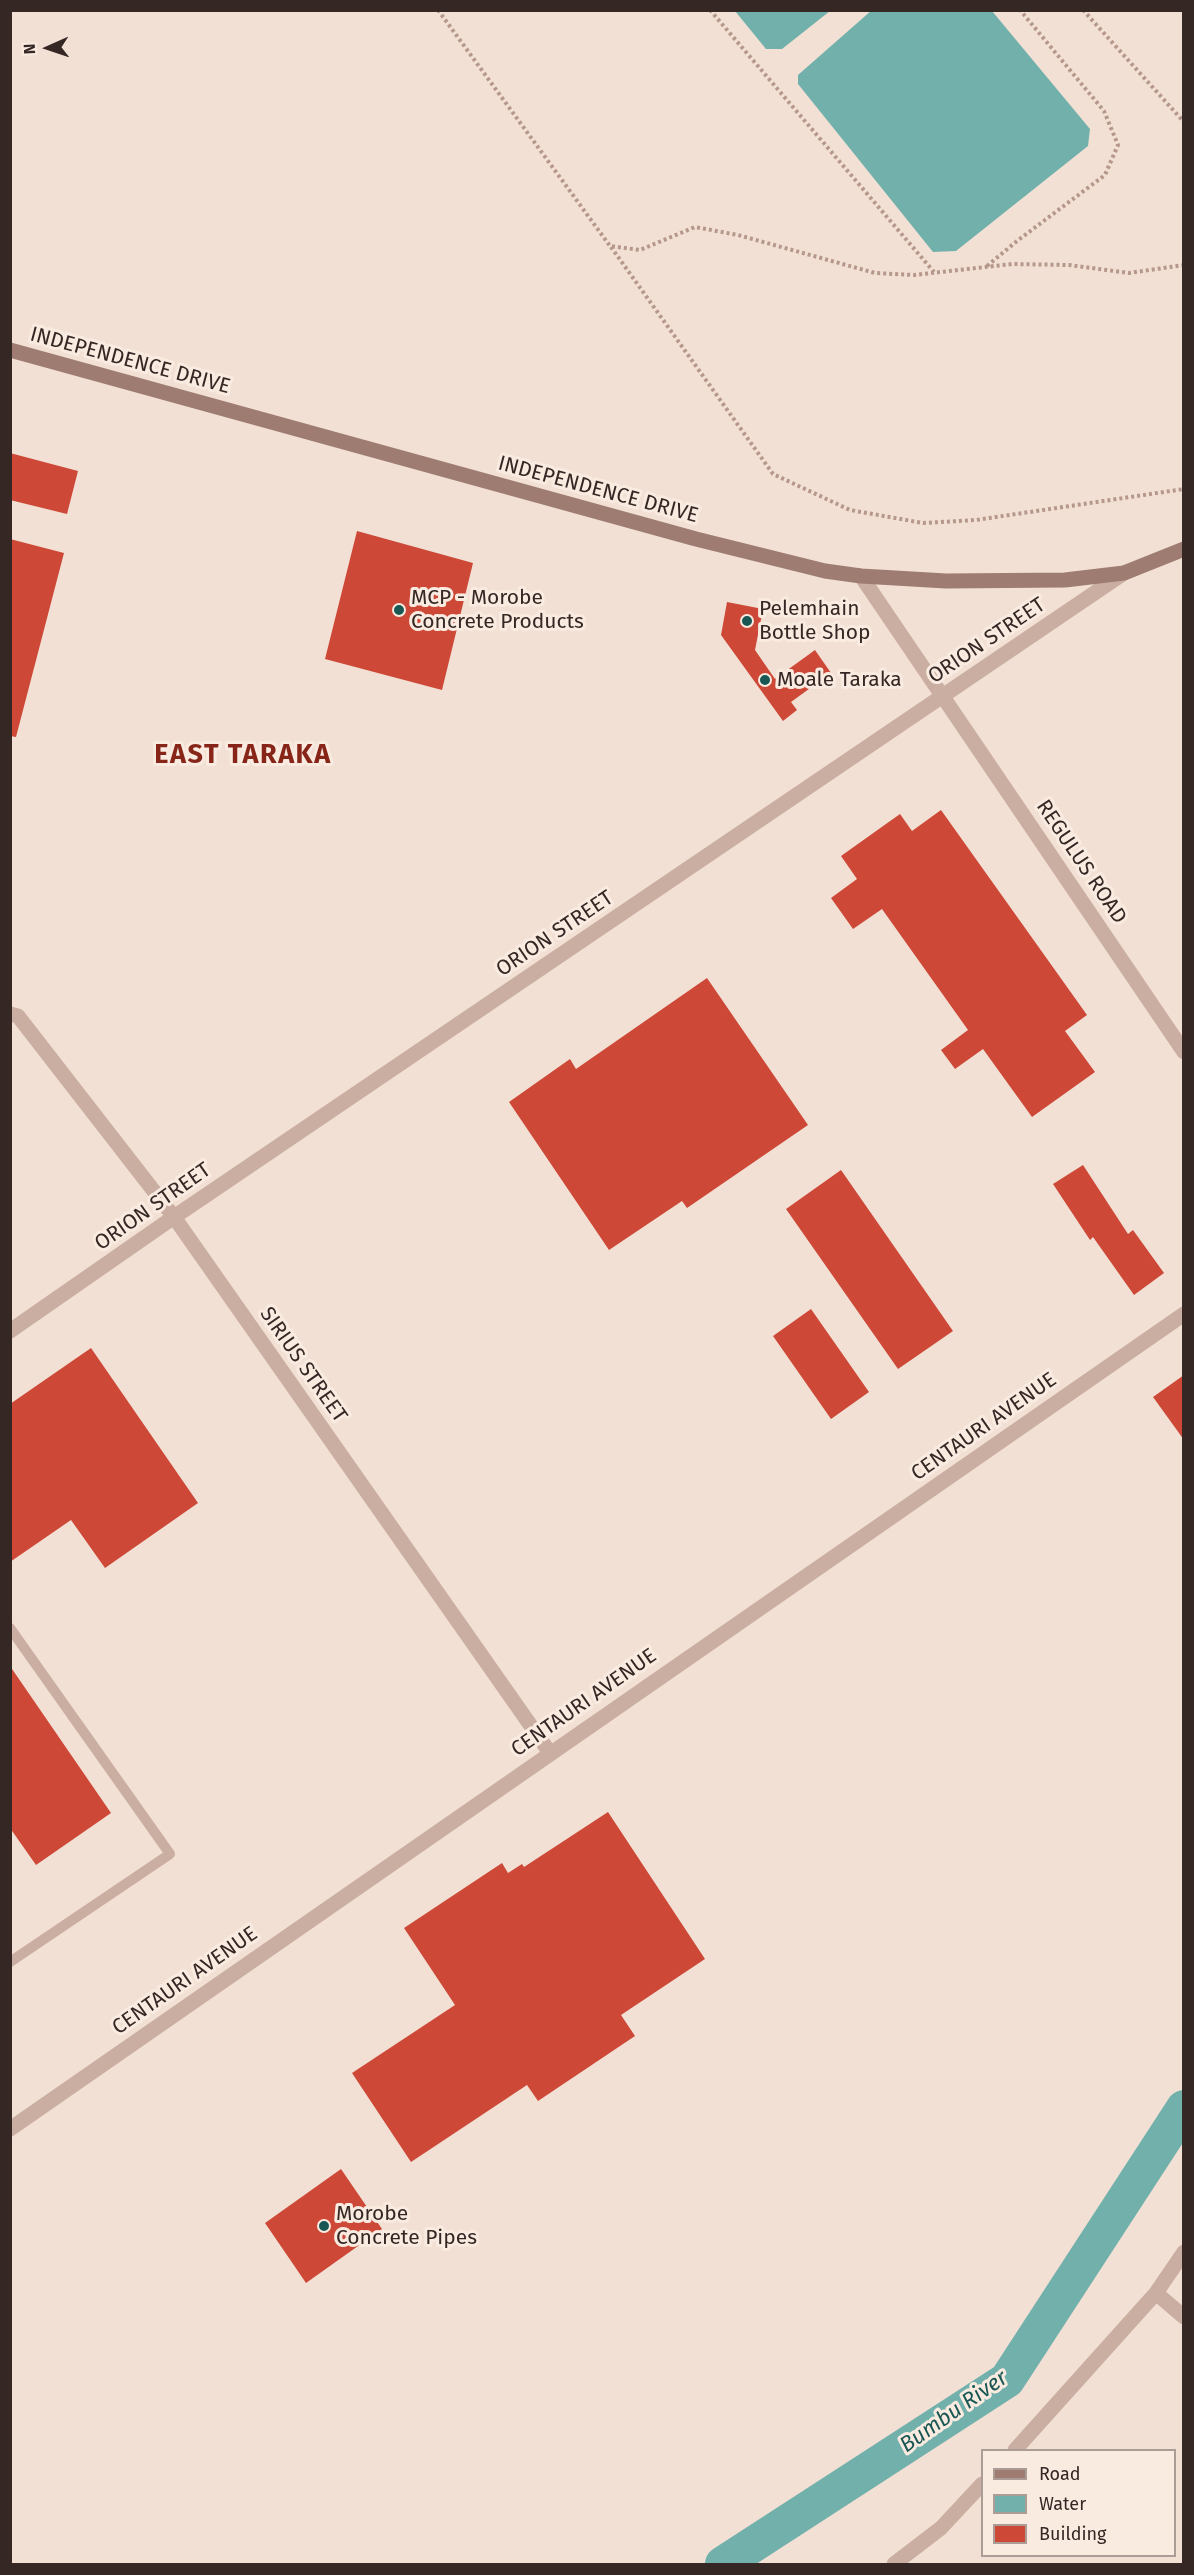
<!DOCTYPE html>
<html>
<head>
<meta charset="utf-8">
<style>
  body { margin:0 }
  #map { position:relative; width:1194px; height:2575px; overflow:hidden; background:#f2e0d5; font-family:"Fira Sans",sans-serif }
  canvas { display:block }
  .frame { position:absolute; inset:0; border:12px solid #342724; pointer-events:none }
  .legend { position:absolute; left:981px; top:2449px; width:195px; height:108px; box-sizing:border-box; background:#faebe1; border:2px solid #ab9d95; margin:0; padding:8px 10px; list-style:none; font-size:18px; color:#342724 }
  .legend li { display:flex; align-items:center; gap:12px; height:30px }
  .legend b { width:30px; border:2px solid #ab9d95 }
  .north { position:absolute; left:18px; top:18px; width:60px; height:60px; -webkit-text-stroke:4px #faebe1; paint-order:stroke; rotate:267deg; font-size:16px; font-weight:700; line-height:24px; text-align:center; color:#342724 }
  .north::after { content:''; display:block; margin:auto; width:21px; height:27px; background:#342724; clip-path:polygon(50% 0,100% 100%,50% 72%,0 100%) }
</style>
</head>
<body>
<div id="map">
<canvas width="1194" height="2575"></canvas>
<div class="frame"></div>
<ul class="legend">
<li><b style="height:8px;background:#9e7c72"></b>Road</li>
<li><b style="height:16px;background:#72b0ab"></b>Water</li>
<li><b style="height:16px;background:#cd4837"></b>Building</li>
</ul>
<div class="north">N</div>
</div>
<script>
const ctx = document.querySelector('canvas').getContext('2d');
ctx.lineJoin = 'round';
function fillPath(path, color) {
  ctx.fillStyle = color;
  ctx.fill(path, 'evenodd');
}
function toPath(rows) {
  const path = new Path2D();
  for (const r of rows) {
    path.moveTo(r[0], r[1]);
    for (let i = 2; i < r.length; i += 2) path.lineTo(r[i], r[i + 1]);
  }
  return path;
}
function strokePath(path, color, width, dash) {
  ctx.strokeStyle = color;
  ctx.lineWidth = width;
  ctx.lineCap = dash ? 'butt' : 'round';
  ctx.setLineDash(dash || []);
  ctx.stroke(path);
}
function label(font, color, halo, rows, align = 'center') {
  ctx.font = font + ' "Fira Sans",sans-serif';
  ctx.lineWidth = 6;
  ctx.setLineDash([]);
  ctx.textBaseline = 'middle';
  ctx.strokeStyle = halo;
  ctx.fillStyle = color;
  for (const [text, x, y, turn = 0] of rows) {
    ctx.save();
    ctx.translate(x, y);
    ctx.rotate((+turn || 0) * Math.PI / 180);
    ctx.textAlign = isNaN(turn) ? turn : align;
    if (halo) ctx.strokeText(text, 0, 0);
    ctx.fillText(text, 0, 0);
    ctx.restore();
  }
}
fillPath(toPath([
  [872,10,992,11,1090,129,1088,146,956,251,933,252,798,84,798,75],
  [735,11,830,11,782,49,766,49]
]), '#72b0ab');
strokePath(toPath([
  [723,2564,1007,2380,1184,2108]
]), '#72b0ab', 36);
fillPath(toPath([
  [10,453,78,471,67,514,10,500],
  [357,531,473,563,442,690,325,659],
  [10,539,64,553,16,737,10,736],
  [727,602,763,609,755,650,775,679,815,650,831,673,791,702,797,710,783,721,721,635],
  [941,810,1087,1015,1065,1031,1095,1072,1032,1117,983,1049,955,1069,941,1050,968,1030,882,909,853,929,831,898,857,879,841,856,900,814,912,831],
  [707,978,808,1125,687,1208,682,1201,609,1250,509,1102,570,1059,576,1069],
  [1083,1165,1128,1234,1133,1230,1164,1273,1134,1295,1093,1237,1090,1240,1053,1184],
  [841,1170,953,1331,898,1369,786,1209],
  [811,1309,869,1392,831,1419,773,1336],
  [91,1348,198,1503,105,1568,71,1520,10,1562,10,1404],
  [1184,1375,1184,1440,1153,1397],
  [10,1666,111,1813,36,1865,10,1828],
  [608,1812,705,1959,621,2015,635,2036,538,2101,527,2085,411,2162,352,2073,455,2005,404,1928,502,1863,508,1873,522,1864,524,1867],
  [341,2169,382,2229,306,2283,265,2223]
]), '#cd4837');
strokePath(toPath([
  [438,10,610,246,640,250,695,227,738,235,875,273,914,275,1012,264,1069,265,1129,273,1184,265],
  [710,10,934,272],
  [1083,10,1184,122],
  [611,247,773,474,850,510,923,523,976,520,1184,489],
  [987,266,1017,241,1105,175,1118,145,1104,111,1020,10]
]), '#b6988b', 4, [3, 3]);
strokePath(toPath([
  [10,1628,170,1854,10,1962]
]), '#caaea1', 10);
strokePath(toPath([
  [10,1014,18,1016,174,1217,550,1753],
  [10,2129,1184,1314],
  [1184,2252,1156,2293,1184,2317],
  [1015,2450,1156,2293],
  [894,2564,941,2528,982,2484]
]), '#caaea1', 15);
strokePath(toPath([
  [861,576,1184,1052],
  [10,1331,174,1217,1124,573]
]), '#caaea1', 15);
strokePath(toPath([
  [10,350,696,539,825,571,861,576,946,581,1065,580,1124,573,1184,549]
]), '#9e7c72', 15);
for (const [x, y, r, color] of [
  [399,610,6,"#185753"],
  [747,621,6,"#185753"],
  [765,680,6,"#185753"],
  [324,2226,6,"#185753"]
]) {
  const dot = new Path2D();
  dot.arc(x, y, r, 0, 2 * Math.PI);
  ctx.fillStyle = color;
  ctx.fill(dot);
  strokePath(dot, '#faebe1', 2);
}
label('21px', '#342724', '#faebe1', [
  ["INDEPENDENCE DRIVE",130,361,15],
  ["INDEPENDENCE DRIVE",598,490,15],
  ["ORION STREET",987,641,-34],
  ["REGULUS ROAD",1081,862,56],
  ["ORION STREET",555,934,-34],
  ["ORION STREET",153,1207,-35],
  ["SIRIUS STREET",303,1365,55],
  ["CENTAURI AVENUE",984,1427,-35],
  ["CENTAURI AVENUE",584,1703,-35],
  ["CENTAURI AVENUE",185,1981,-35]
]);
label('21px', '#342724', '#faebe1', [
  ["MCP - Morobe",411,598],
  ["Concrete Products",411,622],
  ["Pelemhain",759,609],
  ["Bottle Shop",759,633],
  ["Moale Taraka",777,680],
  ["Morobe",336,2214],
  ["Concrete Pipes",336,2238]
], 'left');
label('italic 22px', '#185753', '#faebe1', [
  ["Bumbu River",954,2412,-35]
]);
ctx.letterSpacing = '1.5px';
label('bold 27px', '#872519', '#faebe1', [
  ["EAST TARAKA",243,755]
]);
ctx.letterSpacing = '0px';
</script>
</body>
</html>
